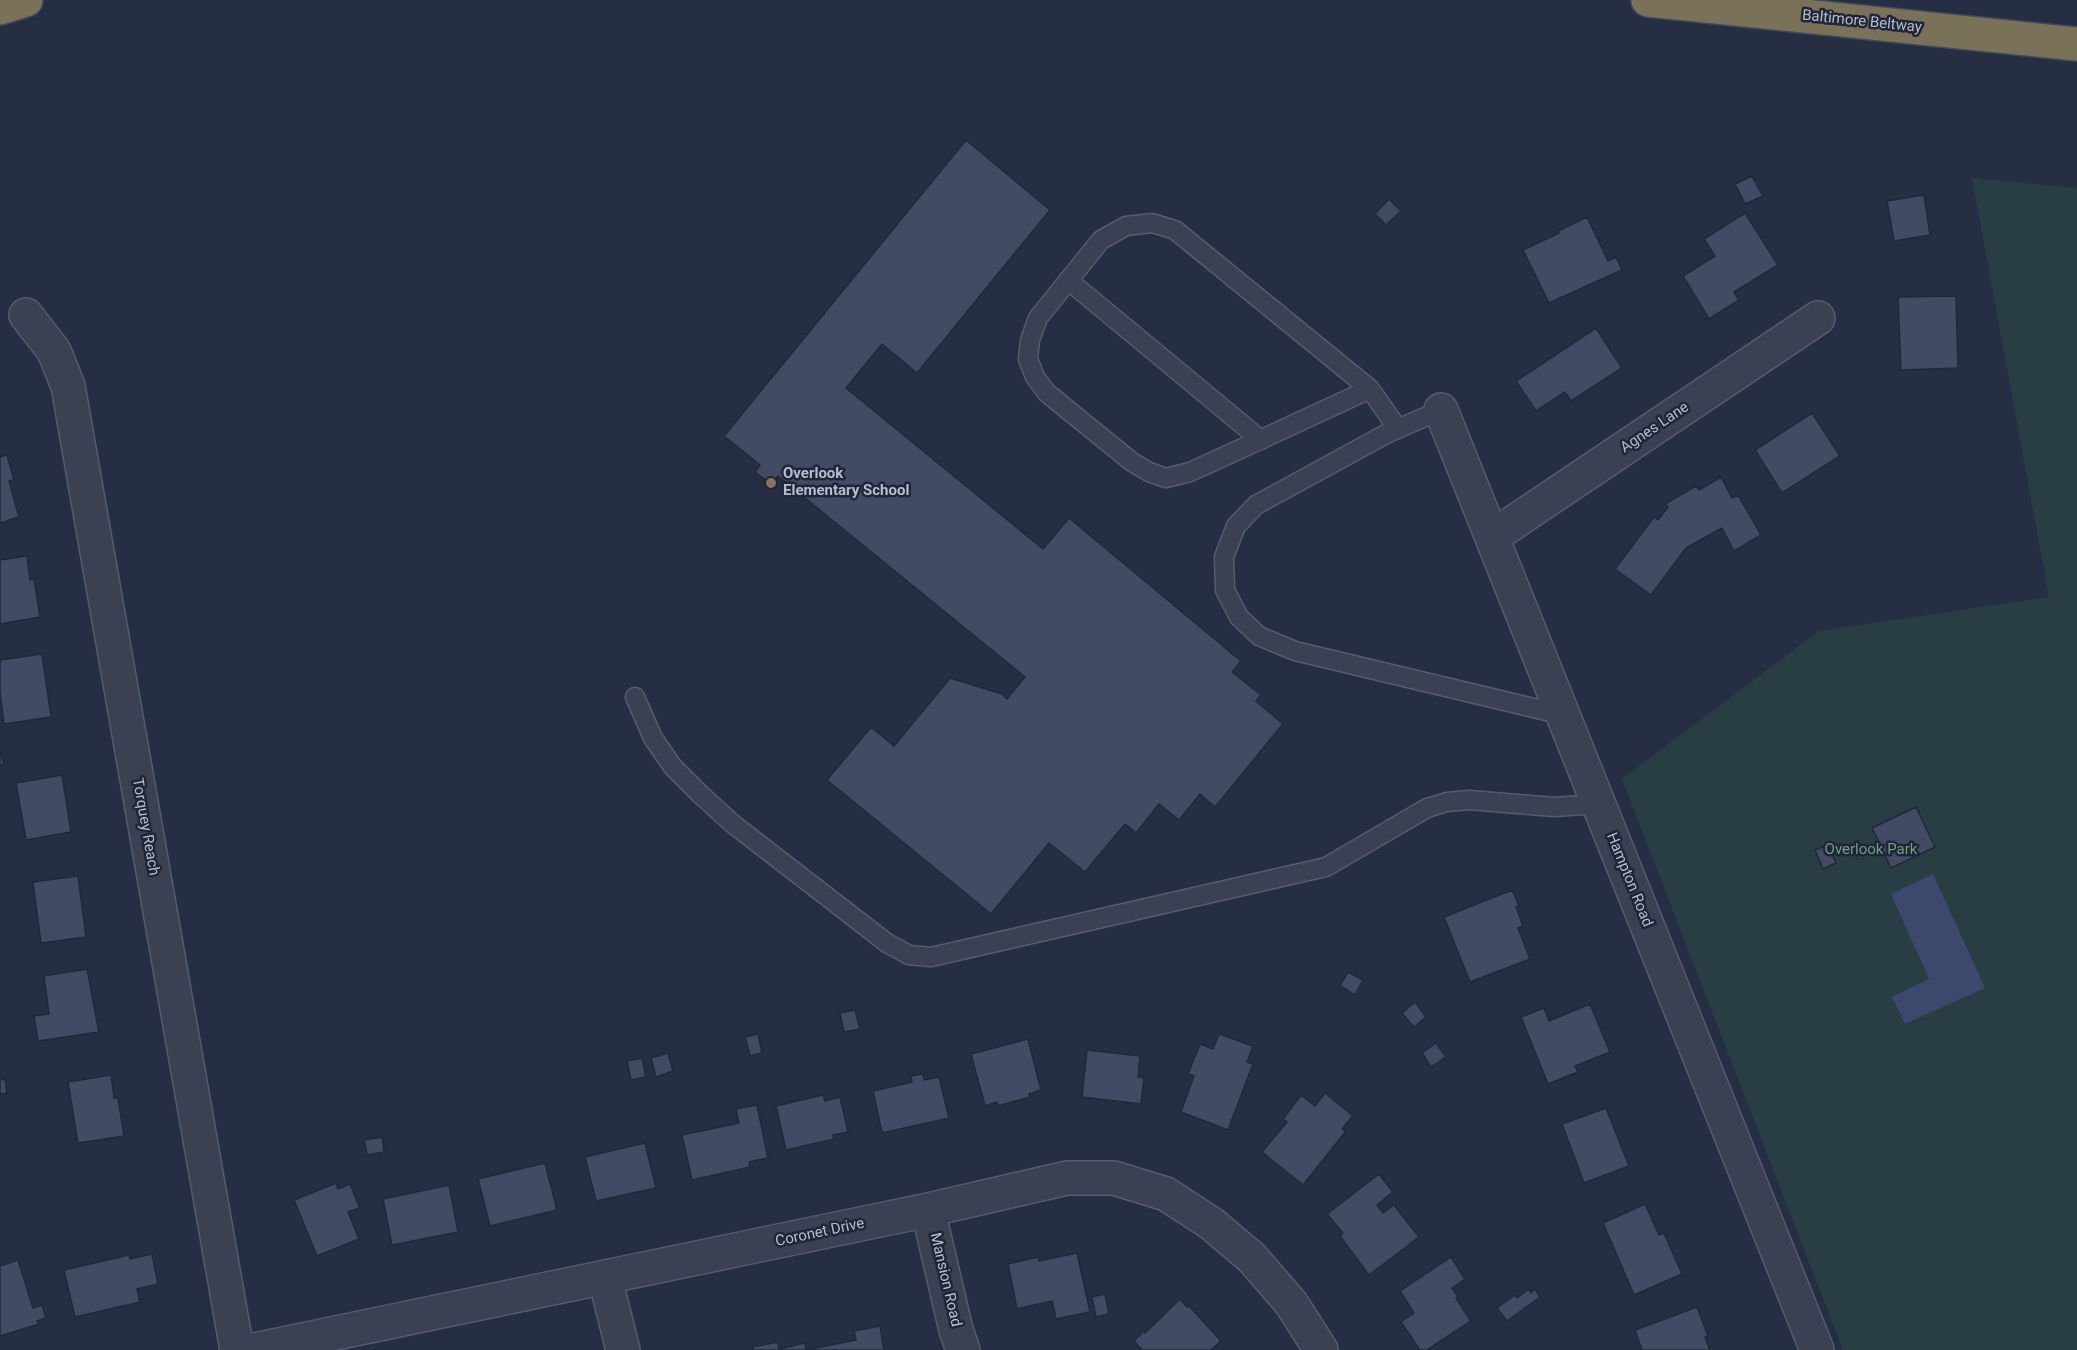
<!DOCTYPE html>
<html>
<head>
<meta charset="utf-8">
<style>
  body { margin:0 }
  canvas { display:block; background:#262e43 }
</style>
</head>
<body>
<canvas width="2077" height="1350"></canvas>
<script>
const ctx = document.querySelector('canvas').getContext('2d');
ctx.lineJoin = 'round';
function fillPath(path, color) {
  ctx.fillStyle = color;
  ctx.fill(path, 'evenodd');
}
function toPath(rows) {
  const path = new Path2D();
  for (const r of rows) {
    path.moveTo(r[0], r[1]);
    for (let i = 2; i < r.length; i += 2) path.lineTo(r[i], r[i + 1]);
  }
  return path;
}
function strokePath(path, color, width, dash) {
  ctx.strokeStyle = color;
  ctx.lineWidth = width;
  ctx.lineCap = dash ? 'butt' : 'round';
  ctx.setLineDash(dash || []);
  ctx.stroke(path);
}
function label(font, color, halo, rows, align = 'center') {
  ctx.font = font + ' Roboto,sans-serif';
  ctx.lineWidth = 5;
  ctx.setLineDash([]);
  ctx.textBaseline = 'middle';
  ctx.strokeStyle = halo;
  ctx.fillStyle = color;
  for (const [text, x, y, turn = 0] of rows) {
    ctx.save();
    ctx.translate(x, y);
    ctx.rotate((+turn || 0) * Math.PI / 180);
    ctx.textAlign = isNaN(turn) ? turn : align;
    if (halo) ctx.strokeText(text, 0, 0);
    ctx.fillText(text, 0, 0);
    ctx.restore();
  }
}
fillPath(toPath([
  [1972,178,2077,188,2077,1350,1843,1350,1622,779,1819,631,2049,597]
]), '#283d44');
fillPath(toPath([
  [1933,874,1985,988,1905,1024,1892,997,1929,979,1891,894]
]), '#3c496c');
const building = toPath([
  [966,140,1050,210,917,373,882,344,846,388,1043,549,1069,518,1241,661,1232,672,1261,695,1256,701,1283,724,1215,807,1200,794,1179,820,1159,804,1136,833,1125,824,1085,872,1049,843,991,914,827,780,871,727,894,746,950,678,1002,694,1007,699,1025,677,778,476,771,484,755,472,760,465,724,436,966,140],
  [1752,176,1763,196,1745,204,1735,184,1752,176],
  [1924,195,1930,235,1894,241,1887,201,1924,195],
  [1389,199,1401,211,1386,225,1375,214,1389,199],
  [1745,213,1778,265,1734,292,1739,300,1709,319,1683,276,1715,256,1704,239,1745,213],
  [1587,217,1608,261,1616,257,1622,270,1549,303,1523,250,1559,233,1558,231,1587,217],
  [1956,296,1958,368,1901,370,1898,297,1956,296],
  [1596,328,1622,368,1571,401,1565,392,1536,411,1516,381,1596,328],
  [1812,413,1840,456,1782,493,1755,450,1812,413],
  [7,455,14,480,9,481,19,517,0,523,0,457,7,455],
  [1721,477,1732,498,1738,495,1761,535,1734,551,1722,528,1686,548,1651,595,1615,569,1654,517,1658,520,1668,507,1665,504,1696,486,1699,490,1721,477],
  [27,556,30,580,34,579,40,617,0,624,0,560,27,556],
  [42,654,51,717,4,724,0,692,0,660,42,654],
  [0,749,4,765,0,765,0,749],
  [62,775,71,832,26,840,16,783,62,775],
  [1916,807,1935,847,1891,868,1872,828,1916,807],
  [1828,845,1836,863,1823,869,1815,850,1828,845],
  [78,876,86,937,41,943,33,882,78,876],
  [1512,890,1519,906,1516,907,1523,926,1518,928,1530,959,1470,982,1444,917,1512,890],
  [87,969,99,1032,38,1041,34,1016,49,1014,44,976,87,969],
  [1348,972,1363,980,1355,995,1340,986,1348,972],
  [1415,1002,1426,1017,1414,1027,1402,1013,1415,1002],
  [1590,1004,1610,1052,1575,1066,1578,1072,1548,1084,1521,1017,1544,1008,1549,1021,1590,1004],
  [855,1010,860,1029,844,1032,840,1013,855,1010],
  [758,1034,762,1053,750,1056,745,1037,758,1034],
  [1219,1034,1253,1046,1247,1062,1253,1064,1228,1130,1181,1112,1194,1076,1188,1074,1200,1044,1213,1049,1219,1034],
  [1028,1039,1041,1090,1029,1094,1030,1097,998,1106,997,1102,985,1106,971,1054,1028,1039],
  [1436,1043,1446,1057,1431,1067,1422,1053,1436,1043],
  [1087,1050,1140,1056,1138,1077,1144,1078,1141,1104,1082,1097,1087,1050],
  [668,1053,673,1071,656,1077,651,1058,668,1053],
  [642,1058,646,1077,631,1080,627,1061,642,1058],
  [923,1074,924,1080,939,1077,949,1118,882,1133,873,1091,912,1082,911,1076,923,1074],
  [111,1075,114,1098,118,1098,124,1136,78,1143,68,1082,111,1075],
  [5,1079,7,1093,0,1094,0,1080,5,1079],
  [1325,1093,1353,1116,1342,1129,1346,1131,1303,1185,1262,1152,1287,1122,1283,1119,1301,1095,1315,1106,1325,1093],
  [823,1095,825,1101,840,1097,848,1132,833,1135,834,1139,786,1150,776,1106,823,1095],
  [757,1105,768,1158,749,1162,750,1167,692,1180,682,1135,739,1123,736,1109,757,1105],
  [1606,1108,1629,1166,1584,1183,1562,1124,1606,1108],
  [382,1137,384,1152,367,1155,364,1140,382,1137],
  [645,1143,656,1188,596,1201,585,1157,645,1143],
  [545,1163,557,1210,490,1226,478,1179,545,1163],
  [1379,1174,1393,1192,1377,1205,1383,1213,1394,1205,1419,1237,1369,1275,1340,1236,1343,1233,1327,1214,1379,1174],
  [336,1183,338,1189,350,1184,359,1206,359,1208,348,1212,359,1239,317,1256,294,1200,336,1183],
  [449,1185,458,1232,392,1245,383,1199,449,1185],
  [1645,1204,1659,1235,1664,1233,1682,1274,1634,1295,1603,1223,1645,1204],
  [1077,1253,1090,1312,1056,1319,1052,1301,1017,1309,1008,1264,1038,1257,1039,1261,1077,1253],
  [152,1254,158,1284,137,1289,140,1302,75,1317,64,1270,129,1255,130,1259,152,1254],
  [1451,1257,1465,1279,1452,1288,1458,1297,1456,1298,1471,1321,1427,1350,1420,1350,1401,1322,1414,1313,1400,1291,1451,1257],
  [18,1260,33,1308,42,1305,46,1318,37,1321,39,1324,0,1336,0,1266,18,1260],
  [1529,1289,1531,1293,1535,1289,1540,1297,1507,1321,1497,1308,1515,1295,1517,1298,1529,1289],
  [1105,1294,1109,1314,1096,1317,1092,1297,1105,1294],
  [1180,1299,1187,1307,1189,1306,1191,1308,1221,1341,1211,1350,1142,1350,1134,1341,1144,1331,1145,1333,1180,1299],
  [1697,1307,1708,1336,1705,1337,1710,1350,1642,1350,1635,1330,1697,1307],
  [880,1326,884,1350,753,1350,753,1347,778,1342,779,1349,805,1343,806,1350,856,1340,854,1331,880,1326]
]);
fillPath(building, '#424b63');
strokePath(building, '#21283a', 1.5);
const service = toPath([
  [1068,280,1261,440],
  [1370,389,1223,457,1190,472,1166,478,1149,472,1132,462,1047,393,1035,377,1028,359,1030,340,1038,318,1101,240,1126,226,1152,223,1175,230,1370,389,1398,429],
  [1441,410,1386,434,1256,505,1236,526,1224,557,1225,590,1239,617,1259,636,1295,651,1563,715],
  [635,697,653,738,673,767,700,794,733,824,887,943,909,955,931,957,1326,867,1427,808,1447,802,1469,800,1554,807,1598,804]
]);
const minor = toPath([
  [26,315,54,351,68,386,237,1350],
  [1441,410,1817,1350],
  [1492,537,1818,318],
  [928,1210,956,1330,963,1350],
  [605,1278,623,1350],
  [254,1350,928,1210,1067,1178,1114,1178,1166,1194,1212,1224,1252,1258,1291,1303,1321,1350]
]);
const motorway = toPath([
  [1648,0,2077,44],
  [0,8,26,0]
]);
strokePath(service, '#565c6d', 21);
strokePath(minor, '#565c6d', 36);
strokePath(motorway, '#42495a', 36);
strokePath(service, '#3b4153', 18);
strokePath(minor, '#3b4153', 33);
strokePath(motorway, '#797158', 33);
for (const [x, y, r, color] of [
  [771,483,6,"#8d6e63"]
]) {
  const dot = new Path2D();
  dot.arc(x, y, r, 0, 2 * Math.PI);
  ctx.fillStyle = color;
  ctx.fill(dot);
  strokePath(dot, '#1f2638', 2);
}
label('15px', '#b8bdcd', '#1f2638', [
  ["Baltimore Beltway",1862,22,6],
  ["Agnes Lane",1655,428,-34],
  ["Torquey Reach",145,827,80],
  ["Hampton Road",1629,880,68],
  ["Coronet Drive",820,1233,-12],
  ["Mansion Road",945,1280,77]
]);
label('bold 15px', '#b8bdcd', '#1f2638', [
  ["Overlook",783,474],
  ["Elementary School",783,491]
], 'left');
label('15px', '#6f9e81', '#1f2638', [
  ["Overlook Park",1871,850]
]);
</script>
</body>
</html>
